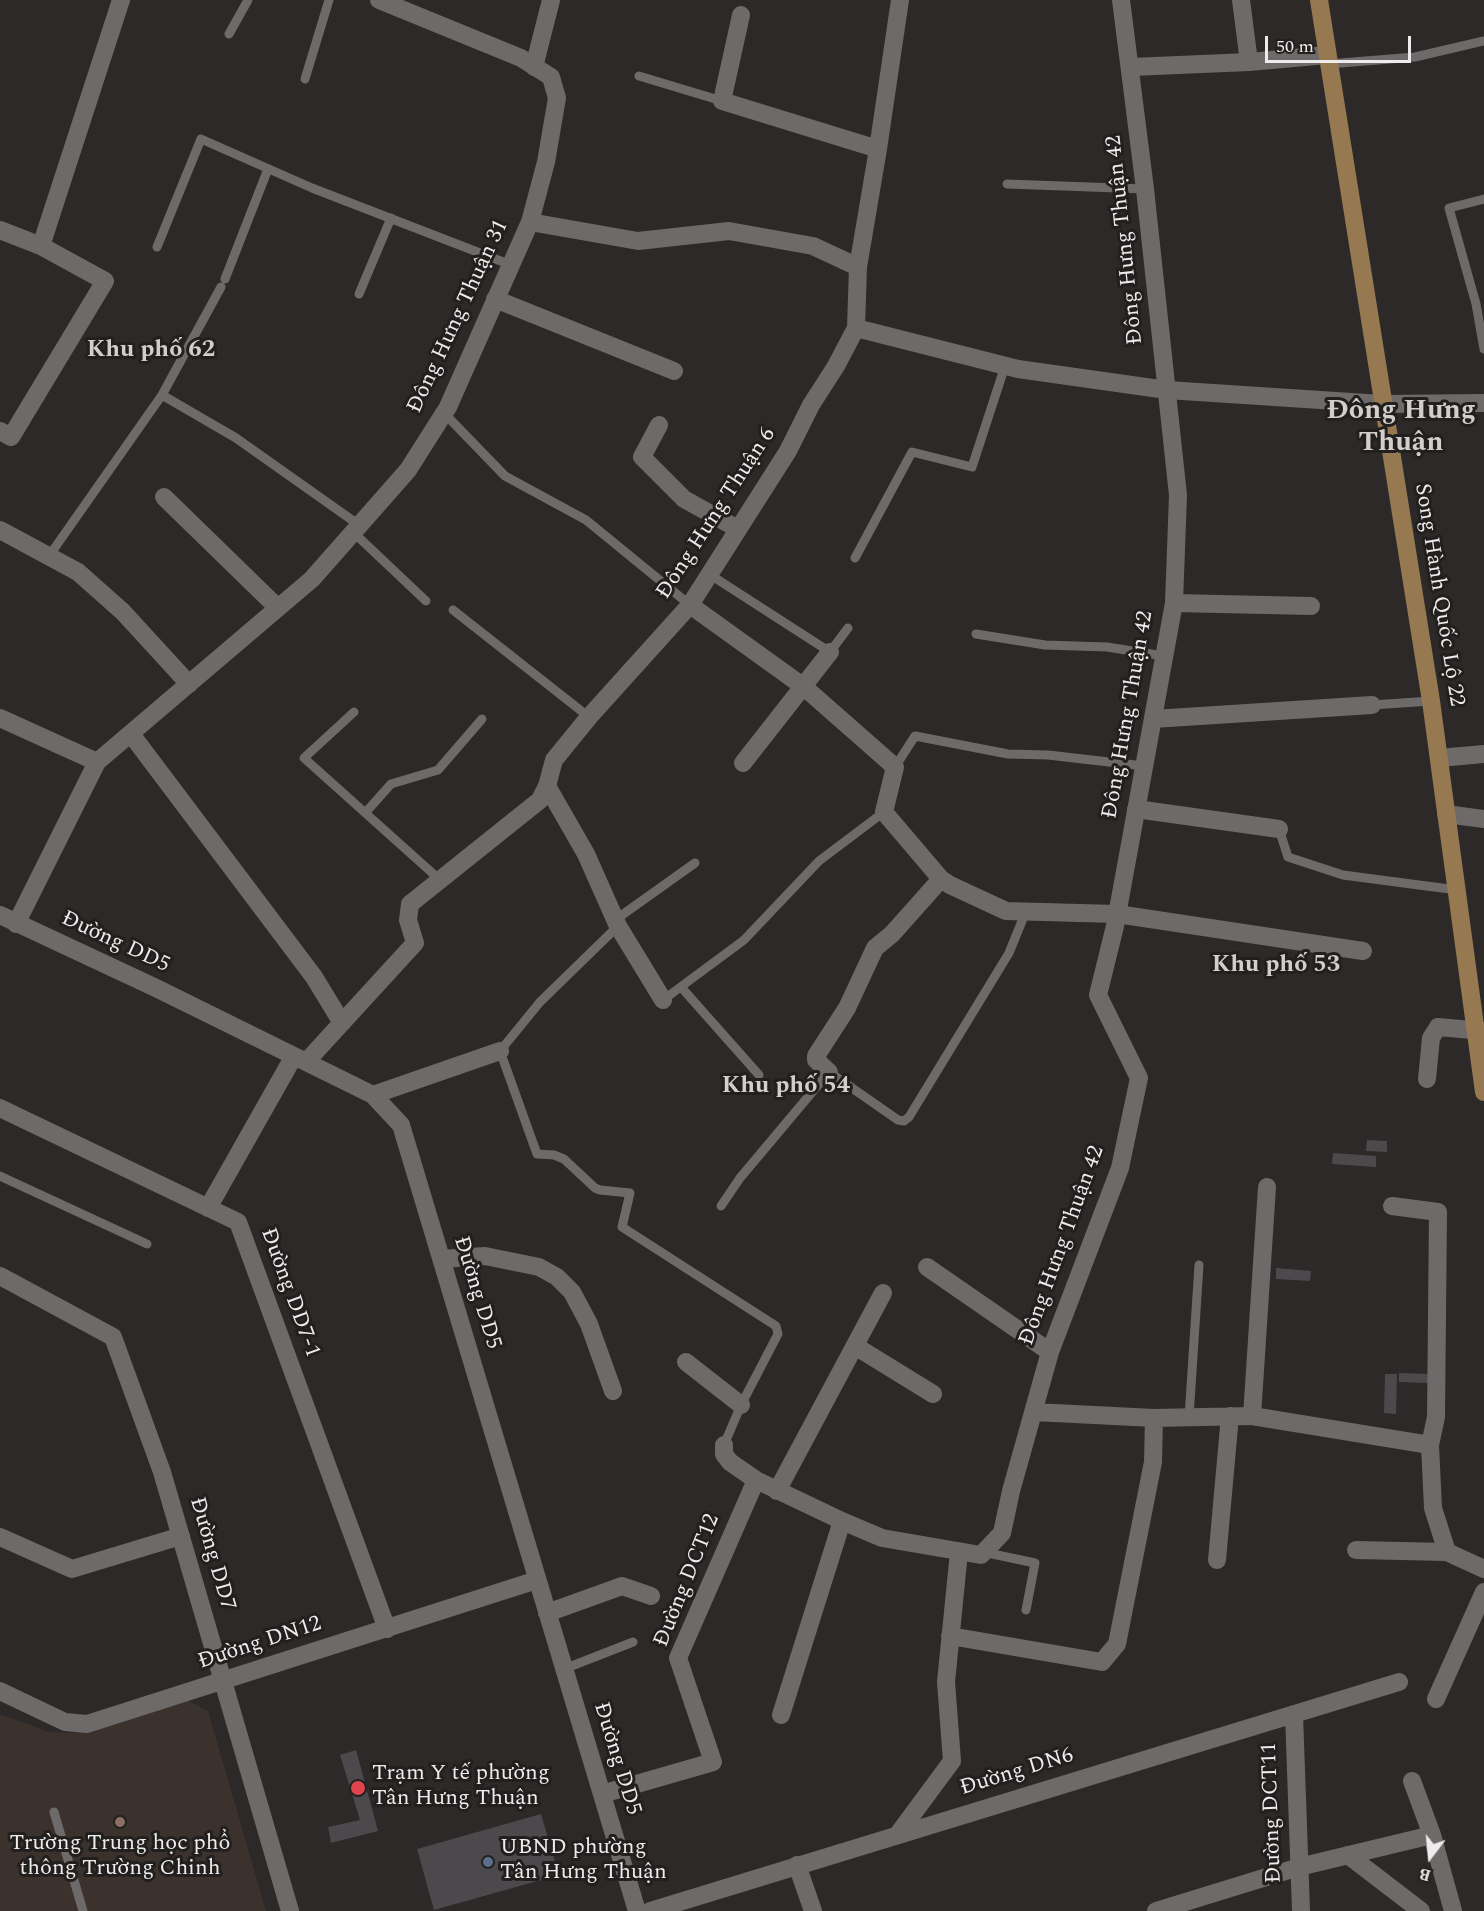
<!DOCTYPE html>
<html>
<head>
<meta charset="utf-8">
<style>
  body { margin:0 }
  #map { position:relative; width:1484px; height:1911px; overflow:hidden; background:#2c2928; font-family:Spectral,serif }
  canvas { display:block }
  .north { position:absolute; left:1400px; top:1827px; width:60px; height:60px; -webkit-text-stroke:4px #22201f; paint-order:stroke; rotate:196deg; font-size:16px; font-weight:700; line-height:24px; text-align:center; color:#edebeb }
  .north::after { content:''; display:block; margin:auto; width:21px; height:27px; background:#edebeb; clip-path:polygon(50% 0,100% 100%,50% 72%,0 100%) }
  .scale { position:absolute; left:1265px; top:36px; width:146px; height:27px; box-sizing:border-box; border:3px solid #edebeb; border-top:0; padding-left:8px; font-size:18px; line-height:21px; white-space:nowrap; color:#edebeb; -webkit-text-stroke:4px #22201f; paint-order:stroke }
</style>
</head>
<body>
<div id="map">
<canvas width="1484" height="1911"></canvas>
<div class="north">B</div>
<div class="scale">50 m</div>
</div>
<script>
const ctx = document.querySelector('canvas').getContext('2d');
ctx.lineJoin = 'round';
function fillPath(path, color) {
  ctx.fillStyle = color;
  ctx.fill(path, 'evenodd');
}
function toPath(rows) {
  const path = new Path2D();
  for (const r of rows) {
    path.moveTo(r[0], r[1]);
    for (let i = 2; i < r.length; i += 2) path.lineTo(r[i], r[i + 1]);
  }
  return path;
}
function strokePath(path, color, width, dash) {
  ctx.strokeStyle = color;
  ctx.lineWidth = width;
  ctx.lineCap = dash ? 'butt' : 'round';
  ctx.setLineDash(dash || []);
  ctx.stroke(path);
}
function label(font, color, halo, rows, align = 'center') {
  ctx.font = font + ' Spectral,serif';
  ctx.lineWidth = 6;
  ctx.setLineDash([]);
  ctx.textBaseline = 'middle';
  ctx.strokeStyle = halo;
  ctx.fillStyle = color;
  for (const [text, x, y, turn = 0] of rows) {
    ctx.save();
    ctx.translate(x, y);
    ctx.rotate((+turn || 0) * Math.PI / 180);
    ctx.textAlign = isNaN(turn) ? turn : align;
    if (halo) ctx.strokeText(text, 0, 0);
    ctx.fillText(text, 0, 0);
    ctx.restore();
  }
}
fillPath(toPath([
  [187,1700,208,1711,266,1911,0,1911,0,1714,49,1732,74,1733]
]), '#3b322e');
fillPath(toPath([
  [1367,1140,1387,1141,1387,1152,1366,1151],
  [1333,1153,1376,1156,1376,1167,1332,1164],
  [1276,1268,1311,1271,1310,1281,1276,1279],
  [1399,1373,1428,1374,1428,1383,1399,1382],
  [1385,1374,1397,1374,1396,1414,1384,1413],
  [356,1750,378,1831,331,1843,328,1827,360,1820,340,1755],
  [541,1814,559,1875,434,1910,417,1849]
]), '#4b494b');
strokePath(toPath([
  [229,34,248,0],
  [1328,64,1415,57,1484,41],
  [639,76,722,101],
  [305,79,329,0],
  [1007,184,1145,189],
  [1484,199,1449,208,1476,304,1484,349],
  [157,247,201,139,312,188,511,265],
  [225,279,268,169],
  [359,294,391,218],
  [162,395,236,438,359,525],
  [444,413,505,476,586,520,690,605],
  [353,532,426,601],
  [49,556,162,395,221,287],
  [855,558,912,452,972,467,1005,366],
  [709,574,830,652,848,628],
  [453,610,589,717],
  [976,634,1045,645,1107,647,1164,656],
  [1372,705,1431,701],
  [354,712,304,758,439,879],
  [895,767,915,736,1008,754,1048,755,1144,766],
  [366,812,391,784,438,770,482,719],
  [1279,829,1288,857,1343,875,1457,890],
  [615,920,695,863],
  [618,926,540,1002,500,1051,537,1154,554,1155,564,1159,595,1188,600,1190,630,1193,622,1227,776,1326,778,1334,741,1405,724,1445],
  [681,987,759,1075],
  [663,1000,744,940,819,861,884,812],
  [0,1176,147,1244],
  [721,1206,740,1178,829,1072,898,1120,904,1121,909,1117,1009,953,1026,911],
  [1189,1417,1199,1265],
  [983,1552,1035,1563,1026,1610],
  [564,1669,633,1642],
  [54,1812,83,1911]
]), '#6e6a69', 9);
strokePath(toPath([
  [1241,0,1249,62],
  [741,15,722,101,878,149],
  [534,67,551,0],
  [1131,67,1249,62,1327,55],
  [530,222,638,241,729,231,813,246,858,267],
  [0,230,41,246,105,281,11,437,0,431],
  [41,246,121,0],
  [495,299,674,371],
  [856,328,1018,369,1167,390,1382,404,1484,403],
  [659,425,642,457,684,499,738,529],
  [164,497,278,608],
  [0,530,78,572,123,612,189,684],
  [1174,603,1311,606],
  [690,605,804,687,895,767,884,812,941,879,950,885,1006,911,1117,914,1363,951],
  [0,718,97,762],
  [1153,719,1372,705],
  [131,734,314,977,342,1023],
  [1439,758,1484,754],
  [743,763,830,652],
  [547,786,586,854,618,926,663,1000],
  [1136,809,1279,829],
  [1446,814,1484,819],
  [0,915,156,988,373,1095,401,1125,637,1911],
  [16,924,97,762,312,579,408,470,448,407,530,222,546,162,557,98,551,77,521,58,379,0],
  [306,1062,415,943,408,920,410,904,540,800,547,786,554,760,589,717,690,605,788,451,811,405,836,366,856,328,858,267,878,149,900,0],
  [829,1072,816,1060,816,1056,847,1008,875,948,892,934,941,879],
  [1427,1079,1431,1038,1438,1027,1484,1031],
  [373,1095,500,1051],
  [0,1108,238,1222,387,1629],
  [1392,1206,1438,1212,1436,1417,1430,1445],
  [208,1208,294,1056],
  [441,1259,485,1256,539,1267,557,1277,572,1292,589,1324,613,1391],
  [927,1267,1050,1352],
  [0,1276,113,1337,162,1472,290,1911],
  [855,1346,933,1394],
  [686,1362,741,1405],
  [1034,1412,1154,1418,1252,1416,1430,1445,1433,1508,1447,1552,1484,1569],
  [1252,1416,1267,1187],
  [724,1445,724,1454,730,1462,756,1480,842,1521,882,1538,981,1555,1002,1533,1011,1491,1050,1352,1120,1168,1139,1078,1098,995,1115,926,1174,603,1178,495,1145,189,1121,0],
  [777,1491,883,1293],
  [0,1537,72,1569,181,1536],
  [1356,1550,1447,1552],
  [1217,1560,1230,1416],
  [547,1613,622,1586,651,1596],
  [950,1636,1102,1662,1117,1644,1153,1462,1154,1418],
  [0,1691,65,1722,87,1724,537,1580],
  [1436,1699,1484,1592],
  [1294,1714,1301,1911],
  [781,1715,842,1521],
  [1412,1781,1432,1835,1453,1911],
  [602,1794,713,1762,678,1658,756,1480],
  [898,1834,952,1761,946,1682,959,1552],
  [1348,1855,1421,1911],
  [797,1865,813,1911],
  [650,1911,1399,1682],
  [1156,1911,1299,1867,1432,1835]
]), '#6e6a69', 18);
strokePath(toPath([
  [1319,0,1431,701,1484,1092]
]), '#967950', 18);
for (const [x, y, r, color] of [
  [358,1788,8,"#e0444e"],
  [120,1822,6,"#8d6e63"],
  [488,1862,6,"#5c6f8a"]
]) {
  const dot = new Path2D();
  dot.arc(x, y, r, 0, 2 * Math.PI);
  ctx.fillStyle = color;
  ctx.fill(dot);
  strokePath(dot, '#22201f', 2);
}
label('22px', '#edebeb', '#22201f', [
  ["Đông Hưng Thuận 42",1126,240,-96],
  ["Đông Hưng Thuận 31",459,317,-65],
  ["Đông Hưng Thuận 6",717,514,-57],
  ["Song Hành Quốc Lộ 22",1438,595,81],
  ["Đông Hưng Thuận 42",1129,715,-80],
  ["Đường DD5",115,943,25],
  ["Đông Hưng Thuận 42",1063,1246,-70],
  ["Đường DD7-1",289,1293,70],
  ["Đường DD5",476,1293,73],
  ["Đường DD7",211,1554,74],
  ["Đường DCT12",688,1581,-68],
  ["Đường DN12",260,1644,-18],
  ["Đường DD5",616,1759,73],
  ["Đường DN6",1017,1773,-17],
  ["Đường DCT11",1273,1813,-92]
]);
label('22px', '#edebeb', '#22201f', [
  ["Trạm Y tế phường",372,1775],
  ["Tân Hưng Thuận",372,1800],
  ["Trường Trung học phổ",120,1845,"center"],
  ["thông Trường Chinh",120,1870,"center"],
  ["UBND phường",500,1849],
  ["Tân Hưng Thuận",500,1874]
], 'left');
label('bold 24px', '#d1cecc', '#22201f', [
  ["Khu phố 62",151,351],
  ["Khu phố 53",1276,966],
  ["Khu phố 54",786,1087]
]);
label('bold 28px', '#d1cecc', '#22201f', [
  ["Đông Hưng",1401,413],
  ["Thuận",1401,445]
]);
</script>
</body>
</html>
